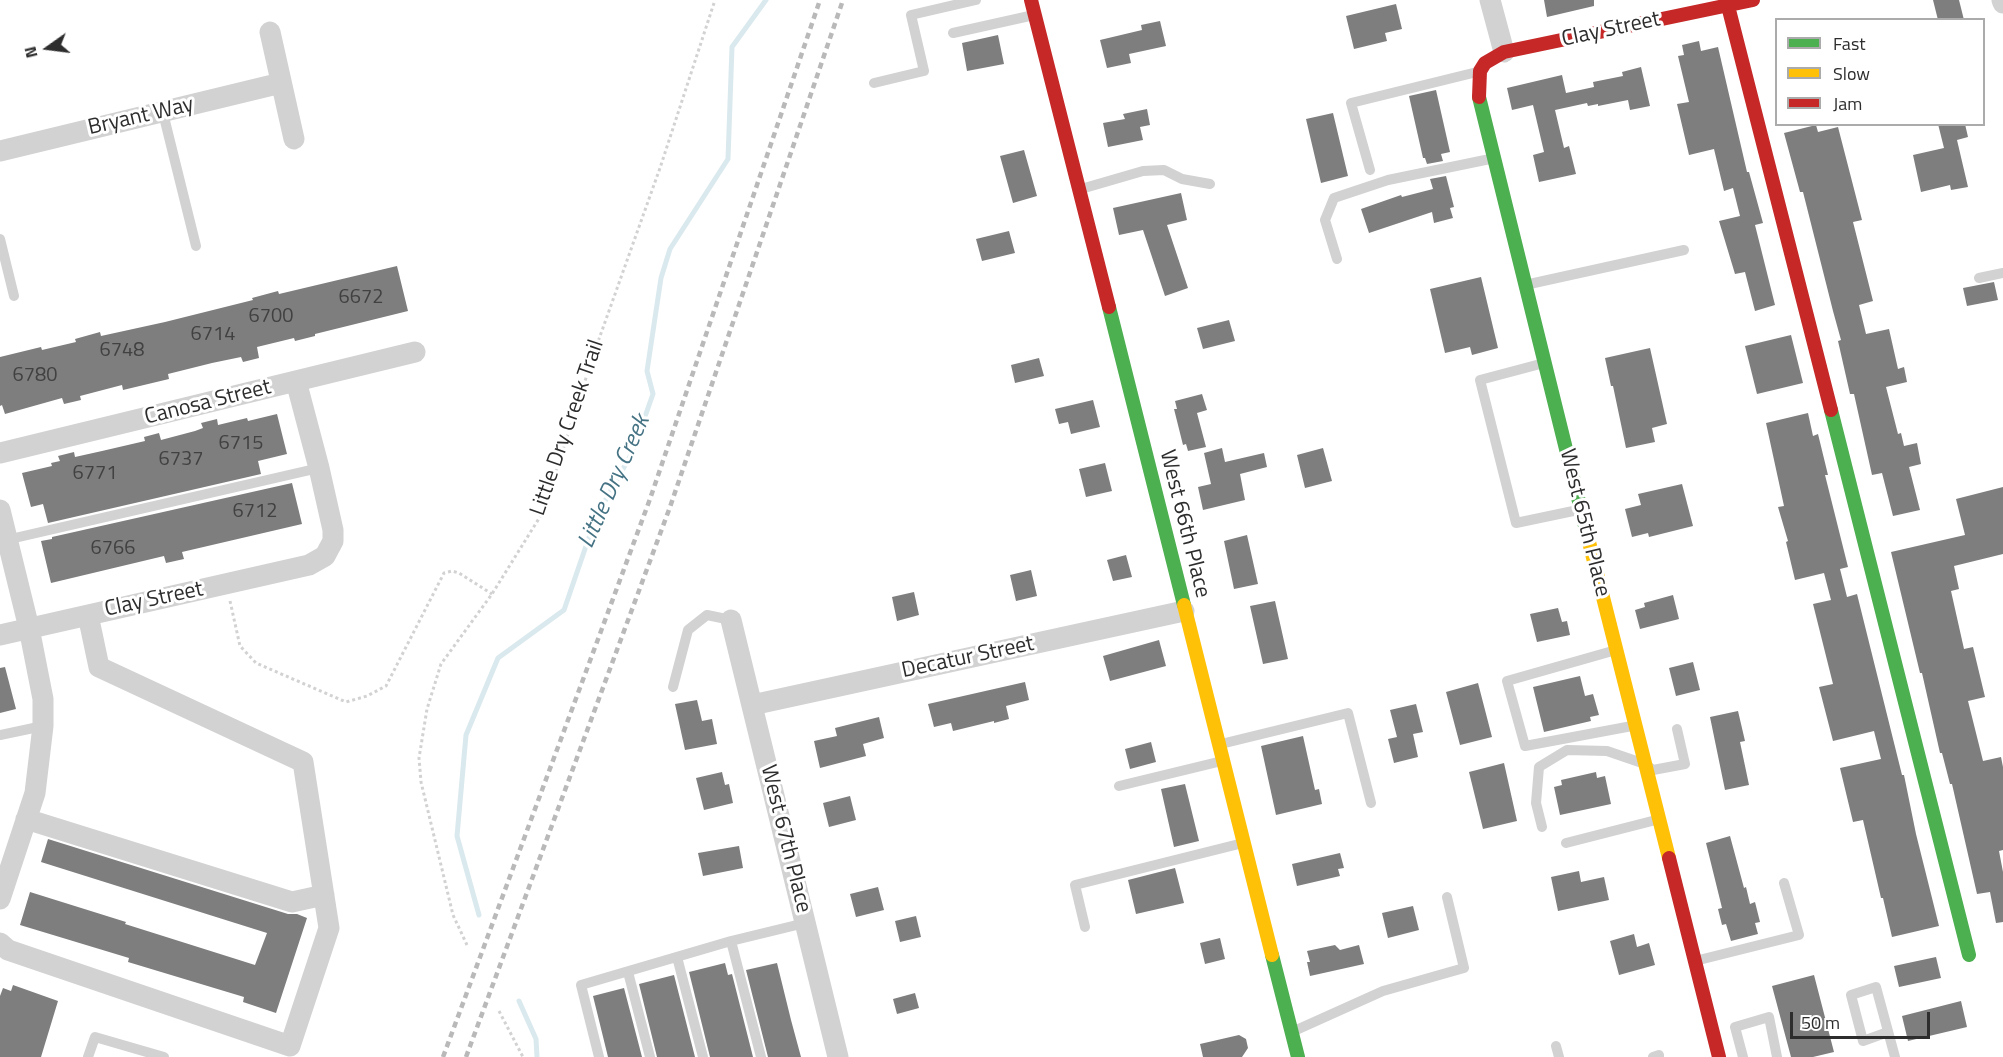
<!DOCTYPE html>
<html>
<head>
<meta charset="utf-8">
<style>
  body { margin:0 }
  #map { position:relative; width:2003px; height:1057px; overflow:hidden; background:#fff; font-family:"Titillium Web",sans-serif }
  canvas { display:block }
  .legend { position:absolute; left:1775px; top:18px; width:210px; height:108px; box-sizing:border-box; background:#fff; border:2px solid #ababab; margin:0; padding:8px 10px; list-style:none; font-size:18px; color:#2d2d2d }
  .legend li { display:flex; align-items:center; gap:12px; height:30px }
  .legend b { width:30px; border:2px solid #ababab }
  .north { position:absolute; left:18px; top:18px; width:60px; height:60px; -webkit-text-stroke:4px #fff; paint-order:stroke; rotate:256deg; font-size:16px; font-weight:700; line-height:24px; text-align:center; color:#2d2d2d }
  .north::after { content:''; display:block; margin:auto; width:21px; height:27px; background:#2d2d2d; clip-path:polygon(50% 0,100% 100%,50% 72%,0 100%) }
  .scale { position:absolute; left:1790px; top:1012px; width:140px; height:27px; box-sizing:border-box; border:3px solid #2d2d2d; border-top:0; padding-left:8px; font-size:18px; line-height:21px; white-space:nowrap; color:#2d2d2d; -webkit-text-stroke:4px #fff; paint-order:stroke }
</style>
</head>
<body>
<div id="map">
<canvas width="2003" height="1057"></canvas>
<ul class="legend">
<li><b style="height:8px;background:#4caf50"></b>Fast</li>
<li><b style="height:8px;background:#ffc107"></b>Slow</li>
<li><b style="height:8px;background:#c62828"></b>Jam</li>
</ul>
<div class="north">N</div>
<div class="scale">50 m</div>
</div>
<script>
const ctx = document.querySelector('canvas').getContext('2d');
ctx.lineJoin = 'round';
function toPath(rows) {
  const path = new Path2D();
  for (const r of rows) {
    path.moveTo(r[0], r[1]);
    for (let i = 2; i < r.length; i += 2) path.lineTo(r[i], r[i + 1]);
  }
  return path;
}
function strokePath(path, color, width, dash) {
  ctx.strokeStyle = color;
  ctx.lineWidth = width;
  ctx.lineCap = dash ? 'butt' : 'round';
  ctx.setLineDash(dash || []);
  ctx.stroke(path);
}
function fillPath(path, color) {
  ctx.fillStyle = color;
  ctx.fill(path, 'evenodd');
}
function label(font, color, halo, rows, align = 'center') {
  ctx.font = font + ' "Titillium Web",sans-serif';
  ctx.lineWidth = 6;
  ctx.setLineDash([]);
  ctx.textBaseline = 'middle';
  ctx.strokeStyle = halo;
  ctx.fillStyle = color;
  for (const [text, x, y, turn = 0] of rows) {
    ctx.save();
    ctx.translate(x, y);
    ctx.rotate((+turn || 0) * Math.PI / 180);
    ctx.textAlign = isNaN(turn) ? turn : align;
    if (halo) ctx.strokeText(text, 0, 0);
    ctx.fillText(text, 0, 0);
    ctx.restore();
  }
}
strokePath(toPath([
  [479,915,457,836,466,735,498,658,564,610,596,517,632,453,653,394,647,371,661,278,670,249,728,159,732,47,766,0],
  [519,1001,536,1039,537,1057]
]), '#dae9ee', 5);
fillPath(toPath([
  [1544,0,1594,0,1594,6,1547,17],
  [1933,0,1959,0,1964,20,1938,20],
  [1396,4,1402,29,1385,33,1387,41,1354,49,1346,16],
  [1160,21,1166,46,1129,54,1131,63,1107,68,1100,40,1142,30,1141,25],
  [998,35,1004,64,967,71,962,43],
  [1699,41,1701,51,1718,47,1747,172,1749,172,1763,223,1755,225,1775,305,1755,311,1745,272,1735,274,1719,221,1740,216,1733,188,1724,191,1714,149,1689,155,1677,104,1689,102,1678,56,1684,55,1682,45],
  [1641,67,1650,106,1630,110,1628,100,1598,106,1598,104,1588,106,1587,103,1555,110,1564,148,1569,146,1576,174,1539,182,1533,155,1544,152,1533,105,1512,110,1507,88,1562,75,1566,93,1594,87,1593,82,1623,76,1622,72],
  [1436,90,1450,152,1441,154,1443,161,1427,164,1425,158,1423,158,1409,96],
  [1147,109,1150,125,1140,127,1143,140,1108,147,1103,123,1125,119,1123,114],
  [1333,113,1348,176,1321,183,1306,119],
  [1938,124,1965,124,1968,137,1957,140,1968,187,1951,190,1950,185,1921,192,1913,155,1944,148],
  [1816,125,1818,132,1838,127,1862,220,1853,222,1873,301,1859,305,1866,334,1889,329,1898,369,1904,367,1907,382,1886,387,1898,434,1901,433,1904,446,1917,443,1921,464,1909,467,1920,510,1893,516,1882,473,1872,475,1854,394,1850,394,1838,341,1841,340,1833,311,1803,192,1800,192,1784,133],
  [1024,150,1037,196,1013,203,1000,156],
  [1446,176,1454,207,1450,208,1453,218,1434,223,1432,212,1369,233,1361,209,1401,195,1402,197,1433,189,1430,179],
  [1181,193,1187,220,1167,225,1188,288,1165,296,1143,230,1119,235,1113,208],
  [1009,231,1015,253,982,261,976,239],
  [397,266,408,311,315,334,315,336,295,341,294,338,257,347,259,358,243,362,241,357,212,363,168,374,169,379,123,390,122,385,80,396,81,400,64,404,62,398,5,414,2,405,0,406,0,357,41,347,42,350,76,342,75,339,100,332,101,336,165,322,253,300,252,298,278,291,279,294],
  [1481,277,1498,348,1472,355,1470,347,1445,353,1430,289],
  [1994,282,1998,300,1967,306,1963,288],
  [1229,320,1235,341,1203,349,1197,328],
  [1791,335,1803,383,1757,394,1745,346],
  [1650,348,1667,424,1652,428,1655,442,1626,448,1613,386,1611,386,1605,358],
  [1039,358,1044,376,1015,383,1011,365],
  [1202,394,1207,410,1197,413,1206,447,1188,451,1186,444,1183,445,1174,409,1177,409,1175,401],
  [1093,400,1100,427,1071,434,1068,422,1059,424,1055,409],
  [1808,413,1813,436,1818,434,1828,475,1825,475,1848,567,1840,569,1847,597,1857,594,1902,775,1904,775,1916,834,1939,926,1892,937,1883,898,1881,898,1863,820,1853,822,1840,768,1881,759,1874,731,1833,741,1819,687,1833,684,1813,604,1831,600,1824,573,1795,580,1786,542,1788,541,1778,507,1784,506,1766,423],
  [277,414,287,454,258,461,261,474,48,523,43,504,31,507,22,473,52,466,51,463,60,461,58,456,74,452,75,457,102,451,145,441,144,437,159,433,161,440,195,431,203,428,201,423,217,419,218,425,247,418,248,421],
  [1222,448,1225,462,1264,453,1267,467,1240,474,1245,500,1203,510,1198,487,1211,484,1204,453],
  [1323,448,1332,481,1305,488,1297,455],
  [1105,463,1112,491,1086,497,1079,469],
  [292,483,302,524,182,552,184,559,166,563,164,556,51,583,41,541,52,539,52,537],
  [1682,484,1693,526,1649,537,1648,533,1632,537,1625,509,1641,505,1638,494],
  [2003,487,2003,554,1954,566,1959,589,1951,591,1964,649,1973,647,1985,697,1968,701,1983,761,2001,757,2003,767,2003,850,1999,851,2003,872,2003,922,1996,923,1990,892,1977,894,1952,784,1950,784,1942,753,1940,753,1922,673,1920,673,1891,552,1965,535,1956,499],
  [1247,535,1258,584,1234,589,1224,541],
  [1126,555,1132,577,1113,581,1107,560],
  [1031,570,1037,596,1016,601,1010,575],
  [914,592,919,615,897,621,892,597],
  [1673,595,1679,619,1640,629,1635,610,1645,607,1644,603],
  [1275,601,1288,659,1263,664,1250,606],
  [1558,608,1562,622,1567,621,1570,635,1537,642,1530,614],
  [1159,640,1166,666,1110,681,1103,656],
  [1693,662,1700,690,1676,696,1669,668],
  [5,667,16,709,0,713,0,668],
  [1580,676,1585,696,1593,694,1599,715,1590,717,1591,721,1544,732,1533,687],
  [1025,682,1029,700,1006,706,1009,719,994,723,994,721,953,731,951,723,934,727,928,704],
  [1478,683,1492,737,1460,745,1446,692],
  [697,700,702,721,712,719,717,744,685,750,675,704],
  [1416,704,1423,732,1413,734,1418,757,1394,763,1388,739,1397,737,1390,710],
  [1738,711,1745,741,1740,742,1749,785,1725,790,1710,717],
  [879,717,884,738,863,744,866,756,820,768,814,741,837,736,835,728],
  [1303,736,1315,790,1319,789,1322,804,1276,815,1261,746],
  [1151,742,1156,762,1130,769,1125,749],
  [1504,763,1517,821,1483,829,1469,772],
  [722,772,725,785,729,784,733,803,704,810,696,778],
  [1596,772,1597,778,1605,776,1611,804,1560,815,1554,787,1562,785,1561,780],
  [1185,784,1199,841,1174,847,1161,789],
  [850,796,856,820,829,827,823,803],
  [1730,836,1744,888,1746,887,1750,904,1755,902,1760,922,1755,923,1758,934,1731,941,1726,924,1722,925,1718,909,1722,908,1706,843],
  [48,839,288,914,297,914,307,918,276,1013,243,1002,244,997,128,962,129,958,20,925,30,892,126,922,125,924,255,965,267,933,41,862],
  [739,846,743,868,703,876,698,853],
  [1340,853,1344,868,1338,869,1340,876,1297,886,1292,864],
  [1175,868,1184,903,1136,914,1128,880],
  [1579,871,1581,882,1604,877,1609,900,1558,911,1551,877],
  [878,887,884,910,856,917,850,894],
  [1413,906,1419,930,1388,938,1382,913],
  [916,916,921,937,900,942,895,921],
  [1634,934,1637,947,1649,943,1655,965,1619,975,1610,941],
  [1220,938,1225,959,1205,964,1200,943],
  [1335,945,1340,950,1359,945,1364,964,1310,976,1307,962,1310,962,1307,951],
  [1936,957,1941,978,1899,987,1894,966],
  [725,963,728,975,732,974,753,1057,710,1057,689,972],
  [777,963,791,1020,801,1057,768,1057,746,970],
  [674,975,695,1057,657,1057,639,984],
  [1814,975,1834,1052,1813,1057,1791,1057,1772,986],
  [13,985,58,1001,41,1057,0,1057,0,996,3,988,11,991],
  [624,988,642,1057,608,1057,593,996],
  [915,993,919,1008,897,1014,893,999],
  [1961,1001,1967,1027,1908,1041,1902,1016],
  [1239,1035,1246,1039,1248,1048,1242,1057,1203,1057,1200,1044]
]), '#7e7e7e');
strokePath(toPath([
  [230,601,240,646,256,663,346,702,367,696,386,686,444,573,452,571,459,573,492,594],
  [467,945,453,915,421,782,419,758,427,709,441,664,492,594,543,512,594,353,660,168,715,0],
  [499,1011,523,1057]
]), '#d2d2d2', 3, [3, 3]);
strokePath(toPath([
  [953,33,1034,15],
  [874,83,924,71,911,15,976,0],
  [163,113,196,246],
  [1370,170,1351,103,1477,72],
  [1081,189,1143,171,1164,170,1182,179,1210,184],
  [0,239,14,296],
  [1337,259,1325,220,1334,198,1388,180,1490,159],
  [1979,278,2003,273],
  [1525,285,1684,250],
  [1544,363,1480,380,1516,523,1578,510],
  [6,540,319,468],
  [1616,650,1507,681,1525,746,1632,726],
  [673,687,688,630,707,615,731,620],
  [0,735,43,726],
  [1221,744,1348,713,1371,803],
  [1119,786,1222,761],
  [1542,827,1536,803,1539,767,1567,750,1607,751,1645,764,1653,770,1685,764,1677,729],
  [1566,843,1656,820],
  [1085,927,1075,885,1243,843],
  [731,941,761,1057],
  [677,957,703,1057],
  [1695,961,1799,935,1784,883],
  [628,972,650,1057],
  [1294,1031,1383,991,1464,968,1447,897],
  [1888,1032,1863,1041,1851,995,1876,987,1895,1057],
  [1556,1046,1559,1057],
  [88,1057,95,1037,164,1057],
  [599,1057,581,985,731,941,805,923],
  [1653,1057,1659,1055,1659,1057],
  [1743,1057,1735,1027,1769,1017,1777,1057]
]), '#d2d2d2', 10);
strokePath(toPath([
  [1490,0,1504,52],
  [2002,0,2003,3],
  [270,32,294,139],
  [0,151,281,83],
  [0,453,415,352],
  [0,510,29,628,43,699,43,726,35,793,0,899],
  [731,620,838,1057],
  [0,635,309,565,325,556,333,541,333,530,319,468,296,381],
  [752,705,1184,611],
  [26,819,292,902,324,895],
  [0,943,8,950,290,1046,329,928,303,762,99,667,88,615]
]), '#d2d2d2', 21);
strokePath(toPath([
  [1479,97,1587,534],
  [1109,307,1184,605],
  [1831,410,1969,955],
  [1272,955,1298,1057]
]), '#4caf50', 14);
strokePath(toPath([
  [1587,534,1669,858],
  [1184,605,1272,955]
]), '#ffc107', 14);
strokePath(toPath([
  [1031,0,1109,307],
  [1728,6,1831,410],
  [1479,97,1480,71,1485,63,1504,52,1753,0],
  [1669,858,1719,1057]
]), '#c62828', 14);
strokePath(toPath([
  [443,1057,650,499,820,0],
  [466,1057,670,507,843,0]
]), '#b9b9b9', 4.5, [6, 4.5]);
label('20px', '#414141', null, [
  ["6672",361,298],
  ["6700",271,317],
  ["6714",213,335],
  ["6748",122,351],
  ["6780",35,376],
  ["6715",241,444],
  ["6737",181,460],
  ["6771",95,474],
  ["6712",255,512],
  ["6766",113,549]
]);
label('22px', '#2d2d2d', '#fff', [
  ["Clay Street",1611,30,-12],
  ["Bryant Way",141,117,-13],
  ["Canosa Street",208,403,-14],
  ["Little Dry Creek Trail",568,428,-71],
  ["West 65th Place",1584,523,76],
  ["West 66th Place",1184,524,76],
  ["Clay Street",154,600,-12],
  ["Decatur Street",968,658,-12],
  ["West 67th Place",785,839,76]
]);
label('italic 24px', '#457384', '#fff', [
  ["Little Dry Creek",615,482,-66]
]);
</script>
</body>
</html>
